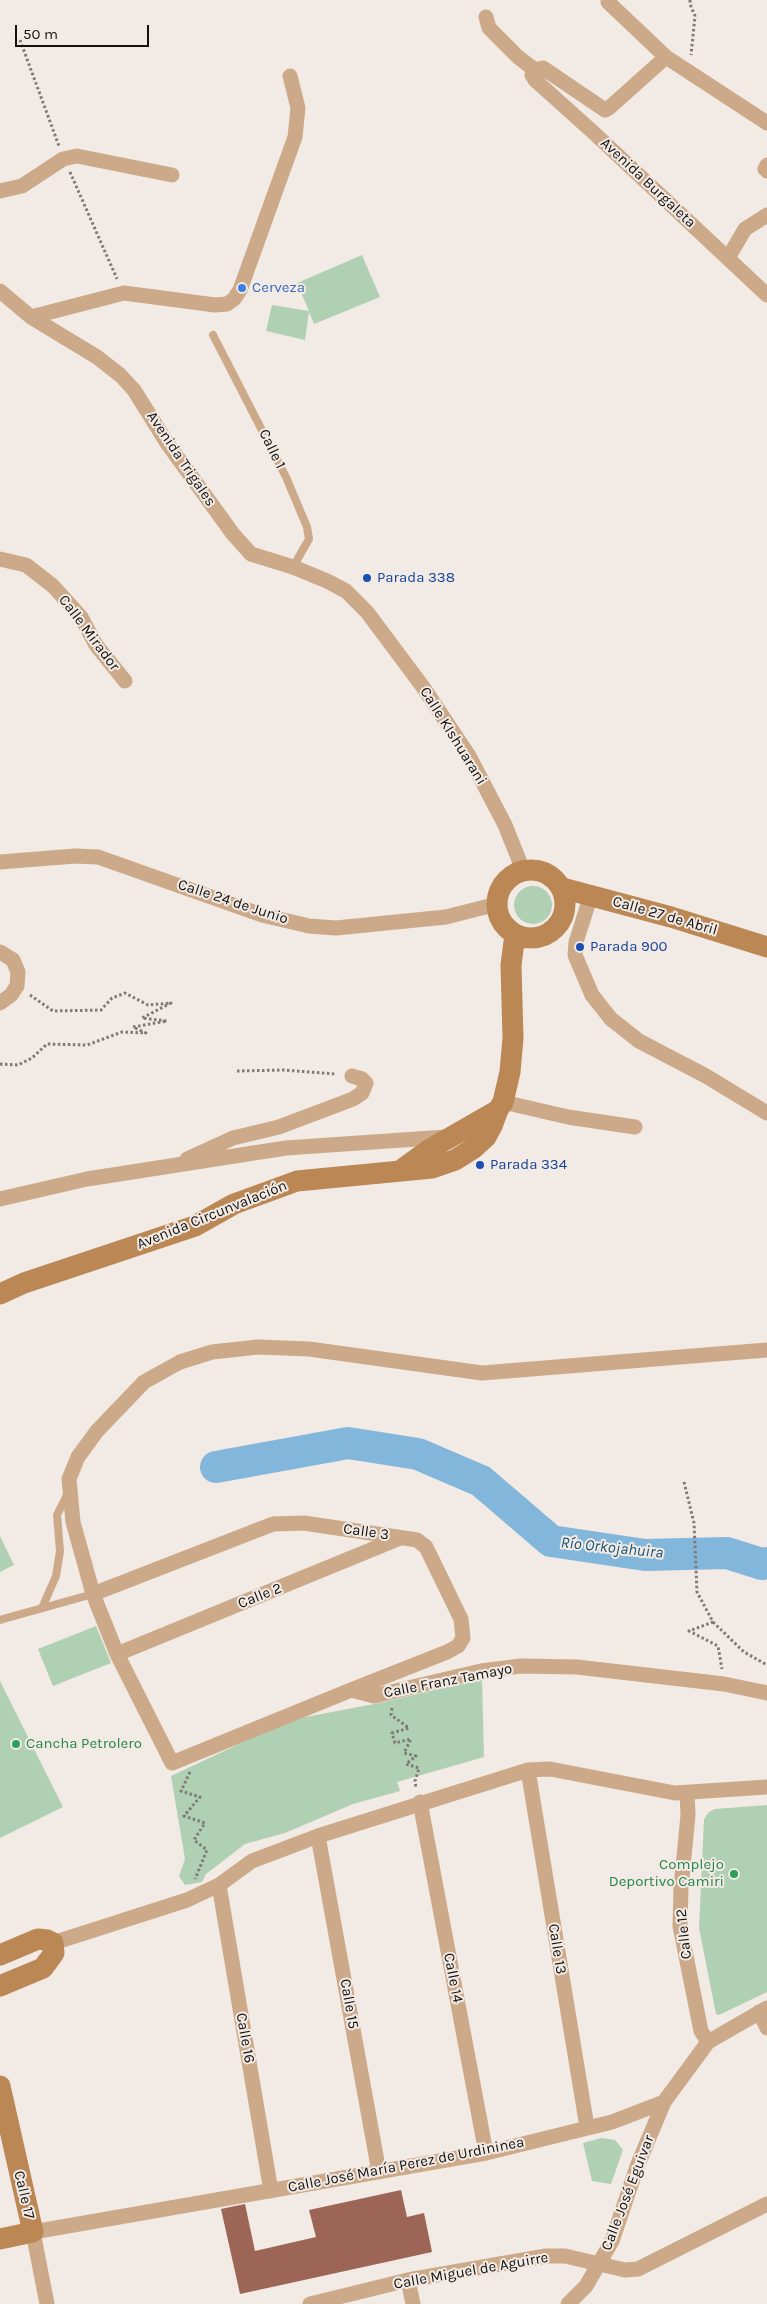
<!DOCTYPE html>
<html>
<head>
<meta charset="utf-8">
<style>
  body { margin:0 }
  #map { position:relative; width:767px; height:2304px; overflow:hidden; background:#f2eae4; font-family:Karla,sans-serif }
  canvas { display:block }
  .scale { position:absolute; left:15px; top:25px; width:134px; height:22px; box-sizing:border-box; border:2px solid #141210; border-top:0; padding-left:6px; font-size:15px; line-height:18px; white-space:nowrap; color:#141210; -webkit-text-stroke:4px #f2eae4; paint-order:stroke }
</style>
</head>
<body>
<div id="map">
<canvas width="767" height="2304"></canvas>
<div class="scale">50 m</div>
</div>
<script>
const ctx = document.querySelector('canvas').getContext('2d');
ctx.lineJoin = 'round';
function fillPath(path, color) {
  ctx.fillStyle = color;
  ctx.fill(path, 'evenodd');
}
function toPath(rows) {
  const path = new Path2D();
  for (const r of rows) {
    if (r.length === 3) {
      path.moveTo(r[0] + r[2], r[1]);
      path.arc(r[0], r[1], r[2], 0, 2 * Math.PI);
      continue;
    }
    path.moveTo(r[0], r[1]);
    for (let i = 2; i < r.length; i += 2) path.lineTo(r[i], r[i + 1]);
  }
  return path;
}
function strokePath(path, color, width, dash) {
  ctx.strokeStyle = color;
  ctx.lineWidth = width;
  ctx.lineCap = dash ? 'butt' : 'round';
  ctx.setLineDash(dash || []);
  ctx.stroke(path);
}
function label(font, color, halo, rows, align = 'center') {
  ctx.font = font + ' Karla,sans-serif';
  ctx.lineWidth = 4;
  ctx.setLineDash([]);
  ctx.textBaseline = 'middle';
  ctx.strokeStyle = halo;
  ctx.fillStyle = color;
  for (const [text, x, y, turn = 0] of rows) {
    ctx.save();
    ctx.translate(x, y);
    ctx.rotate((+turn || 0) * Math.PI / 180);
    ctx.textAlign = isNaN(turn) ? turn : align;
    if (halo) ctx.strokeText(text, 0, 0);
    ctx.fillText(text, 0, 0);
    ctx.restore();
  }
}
fillPath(toPath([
  [362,255,380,297,314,324,309,312,305,340,266,331,272,305,309,311,297,283],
  [533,905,19],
  [0,1536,14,1565,0,1572],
  [96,1626,111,1663,53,1686,38,1649],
  [482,1679,484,1757,397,1782,400,1791,353,1804,285,1833,245,1844,206,1874,202,1882,185,1885,179,1876,185,1859,171,1776,290,1720,379,1703],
  [0,1681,63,1807,0,1838],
  [767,1805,767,1992,719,2015,716,2014,699,1928,704,1819,709,1812,715,1809],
  [601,2138,615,2140,623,2150,611,2184,592,2181,583,2143]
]), '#b0d0b3');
strokePath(toPath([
  [216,1467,348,1443,418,1454,481,1481,551,1541,645,1555,727,1553,762,1564,767,1563]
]), '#83b6db', 32);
fillPath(toPath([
  [401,2190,407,2217,424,2213,432,2252,240,2294,221,2209,245,2204,255,2251,316,2237,309,2210]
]), '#9c6555');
strokePath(toPath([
  [690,0,690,4,695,16,691,55],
  [20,40,59,146],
  [70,172,117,279],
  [0,1064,18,1065,32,1058,47,1044,87,1045,122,1032,146,1033,133,1027,167,1021,142,1018,171,1003,148,1005,125,993,112,998,101,1010,53,1011,30,995],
  [237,1071,283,1070,336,1074],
  [684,1482,694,1523,697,1592,713,1622,689,1631,718,1646,722,1669],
  [713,1622,744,1652,767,1665],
  [392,1708,391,1715,409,1728,392,1733,395,1743,411,1739,404,1753,416,1756,406,1764,419,1768,415,1781,416,1788],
  [190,1772,181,1791,200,1797,184,1816,205,1823,194,1840,207,1850,195,1879]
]), '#7f7a76', 3, [2.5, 2.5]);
strokePath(toPath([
  [213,335,286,477,307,527,309,539,293,567],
  [42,1608,56,1576,60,1551,57,1515,69,1491],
  [0,1620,93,1594]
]), '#cca988', 8);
strokePath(toPath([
  [608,2,666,57,767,123],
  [486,17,489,28,518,57,535,70],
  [535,70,532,75,535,80,594,133,767,295],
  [535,70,543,68,605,110,609,108,666,57],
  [767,165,765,169,767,171],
  [0,191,22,186,63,159,77,156,172,175],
  [728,258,745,229,767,215],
  [0,291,31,317,97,357,120,375,134,390,167,443,233,534,251,554,293,567,327,581,346,591,367,612,423,687,469,756,505,825,523,870],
  [31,317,124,293,215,305,227,304,234,299,240,290,295,137,298,108,290,76],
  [0,559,26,565,53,586,81,617,96,645,125,681],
  [0,862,75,856,98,857,262,915,309,926,336,928,446,917,497,904],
  [591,895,576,942,575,955,592,995,611,1019,639,1041,706,1076,767,1113],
  [0,952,13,960,18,972,17,986,11,995,0,1003],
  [503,1102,568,1117,635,1127],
  [187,1159,233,1138,279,1127,353,1099,362,1093,366,1083,362,1079,352,1076],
  [0,1199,87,1179,286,1148,446,1137],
  [767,1350,482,1373,309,1349,258,1347,212,1352,180,1362,144,1382,97,1431,78,1457,69,1479,73,1522,93,1594,117,1654,172,1763,351,1690,374,1696,481,1671,521,1666,577,1667,724,1684,767,1693],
  [93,1594,273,1524,304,1523,417,1540,426,1547,461,1619,463,1638,458,1646,447,1652,351,1690],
  [117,1654,400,1538],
  [528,1770,587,2127],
  [687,1793,688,1815,681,1888,680,1926,701,2031,708,2042],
  [420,1802,486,2153],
  [318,1836,379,2172],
  [219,1885,271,2191],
  [53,1943,187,1900,219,1885,252,1861,318,1836,528,1770,550,1769,675,1793,767,1787],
  [759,2012,767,2028],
  [408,2280,413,2304],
  [47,2304,33,2232,486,2153,612,2122,664,2102,708,2042,767,2008],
  [310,2304,408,2280,546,2256,565,2256,625,2270,638,2269,767,2204],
  [568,2304,586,2286,612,2241,638,2164,664,2102]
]), '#cca988', 15);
strokePath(toPath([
  [531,904,34],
  [562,888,671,917,767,947],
  [401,1170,430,1149,498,1110],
  [0,1294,24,1283,195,1226,234,1204,297,1181,432,1168,455,1160,474,1148,486,1137,492,1126,498,1110,503,1102,510,1072,513,1038,511,965,515,934],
  [0,1955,38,1939,47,1940,53,1943,54,1953,43,1968,0,1986],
  [0,2086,33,2232,0,2239]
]), '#bb8754', 21);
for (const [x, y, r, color] of [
  [242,288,5,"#3f7fe0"],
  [367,578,5,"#1a4fb4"],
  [580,947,5,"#1a4fb4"],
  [480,1165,5,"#1a4fb4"],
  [16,1744,5,"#2e9e5b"],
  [734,1874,5,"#2e9e5b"]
]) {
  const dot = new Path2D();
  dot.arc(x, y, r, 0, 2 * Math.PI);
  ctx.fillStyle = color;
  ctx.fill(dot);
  strokePath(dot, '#f2eae4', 2);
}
label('15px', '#141210', '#f2eae4', [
  ["Avenida Burgaleta",648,183,43],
  ["Calle 1",272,449,64],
  ["Avenida Trigales",181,459,56],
  ["Calle Mirador",89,633,53],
  ["Calle KIshuarani",453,736,58],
  ["Calle 24 de Junio",233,902,18],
  ["Calle 27 de Abril",665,916,16],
  ["Avenida Circunvalación",212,1215,-22],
  ["Calle 3",366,1532,8],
  ["Calle 2",260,1596,-22],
  ["Calle Franz Tamayo",448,1681,-11],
  ["Calle 12",684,1934,-96],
  ["Calle 13",557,1949,81],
  ["Calle 14",453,1978,79],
  ["Calle 15",349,2004,80],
  ["Calle 16",245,2038,80],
  ["Calle José María Perez de Urdininea",406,2165,-11],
  ["Calle José Eguivar",628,2193,-69],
  ["Calle 17",24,2195,77],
  ["Calle Miguel de Aguirre",471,2271,-10]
]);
label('15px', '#366cbe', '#f2eae4', [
  ["Cerveza",252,288]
], 'left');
label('15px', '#164399', '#f2eae4', [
  ["Parada 338",377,578],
  ["Parada 900",590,947],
  ["Parada 334",490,1165]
], 'left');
label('15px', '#27864d', '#f2eae4', [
  ["Cancha Petrolero",26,1744],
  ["Complejo",724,1865,"right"],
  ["Deportivo Camiri",724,1882,"right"]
], 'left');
label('italic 16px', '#175276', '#f2eae4', [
  ["Río Orkojahuira",612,1548,6]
]);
</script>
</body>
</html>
